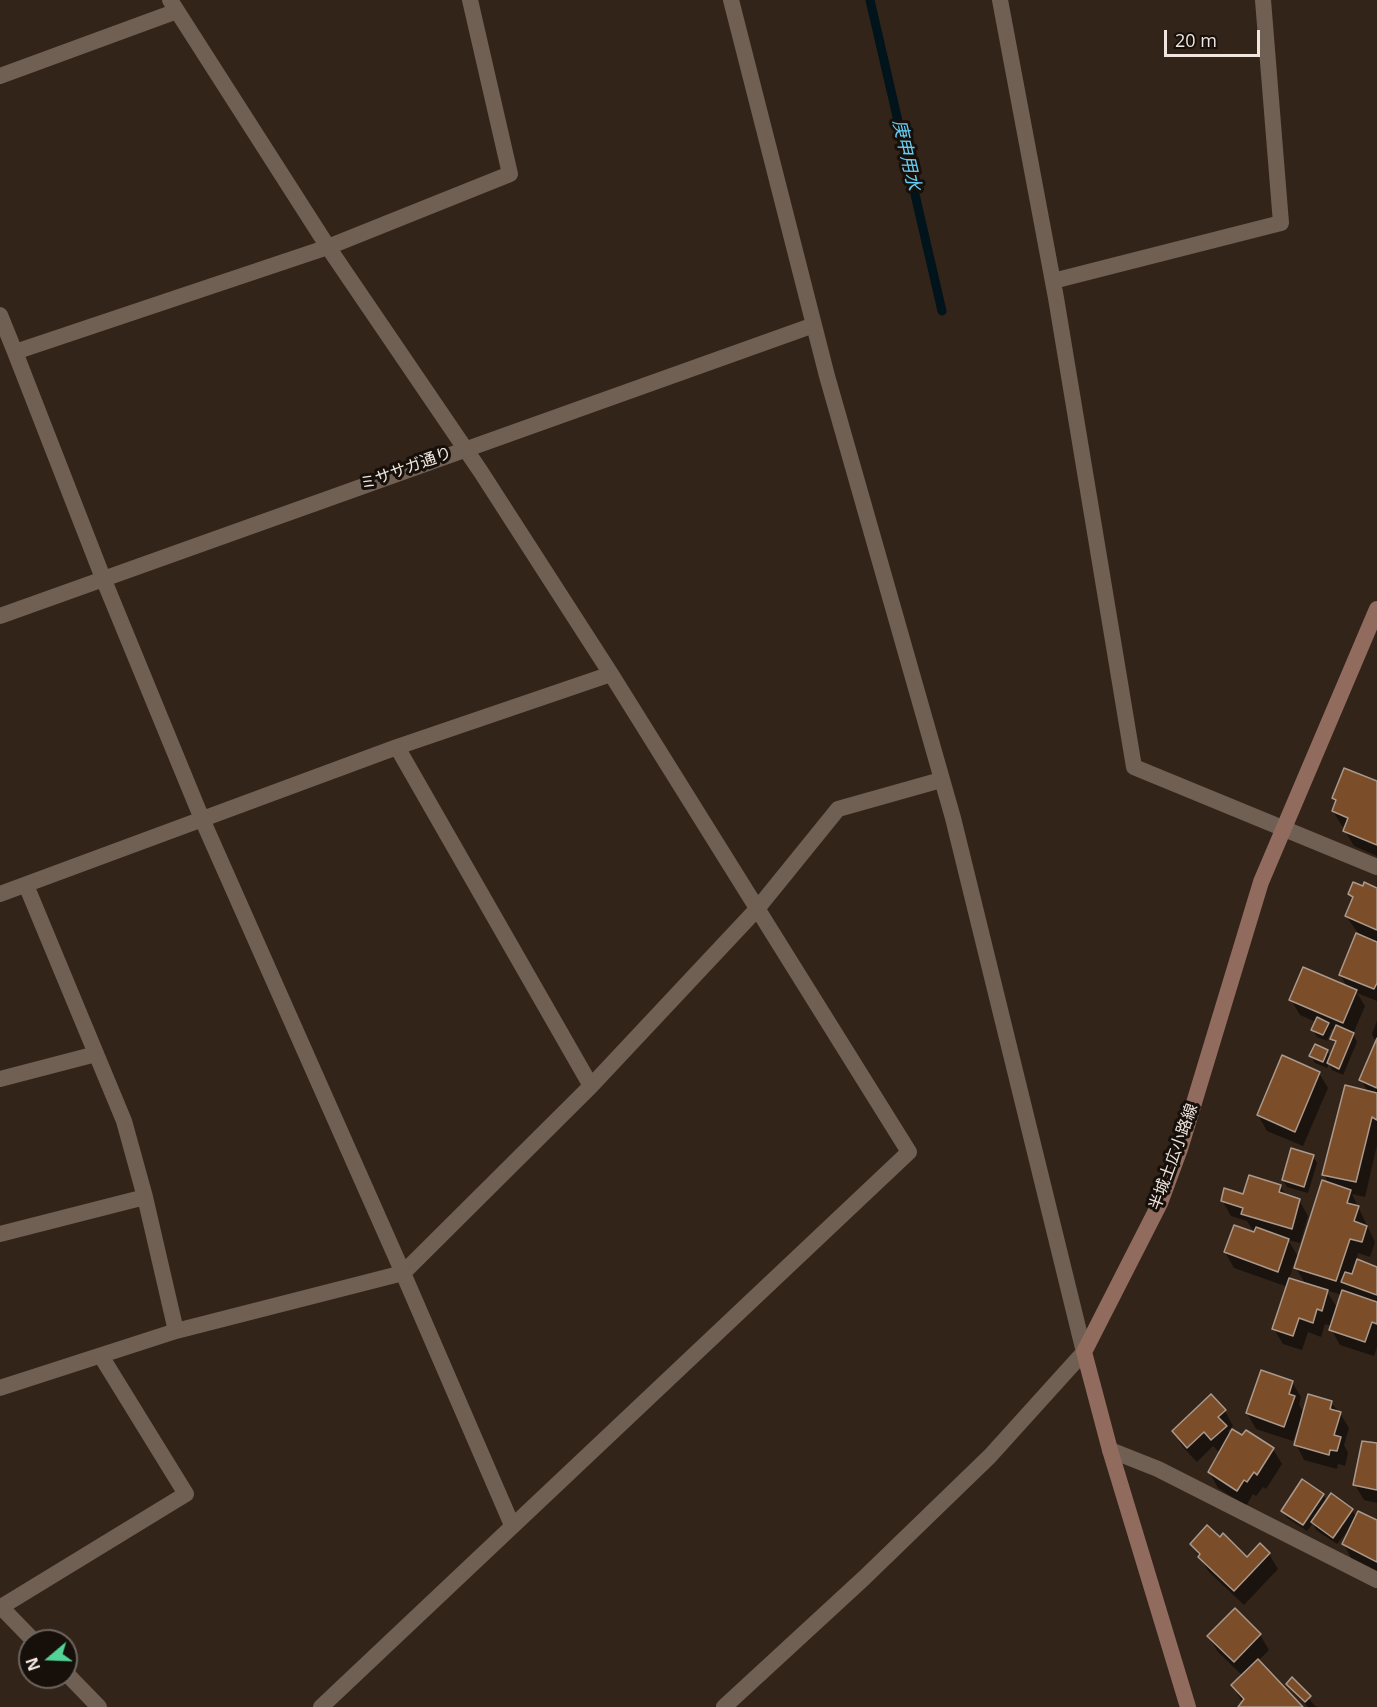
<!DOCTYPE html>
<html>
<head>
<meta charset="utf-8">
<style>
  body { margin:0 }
  #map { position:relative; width:1377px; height:1707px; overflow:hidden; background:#332419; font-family:"Open Sans",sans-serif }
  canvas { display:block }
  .north { position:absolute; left:18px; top:1629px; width:60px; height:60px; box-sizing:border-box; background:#160f0a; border:2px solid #6d655f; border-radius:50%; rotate:251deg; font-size:16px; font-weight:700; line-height:24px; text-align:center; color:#f0e6df }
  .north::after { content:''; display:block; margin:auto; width:21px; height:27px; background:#53d396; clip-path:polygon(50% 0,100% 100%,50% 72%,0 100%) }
  .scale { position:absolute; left:1164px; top:30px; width:96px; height:27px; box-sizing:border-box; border:3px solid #f0e6df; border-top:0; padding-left:8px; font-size:18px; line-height:21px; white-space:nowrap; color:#f0e6df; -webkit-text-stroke:4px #160f0a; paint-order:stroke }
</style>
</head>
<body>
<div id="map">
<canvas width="1377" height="1707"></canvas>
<div class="north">N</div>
<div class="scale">20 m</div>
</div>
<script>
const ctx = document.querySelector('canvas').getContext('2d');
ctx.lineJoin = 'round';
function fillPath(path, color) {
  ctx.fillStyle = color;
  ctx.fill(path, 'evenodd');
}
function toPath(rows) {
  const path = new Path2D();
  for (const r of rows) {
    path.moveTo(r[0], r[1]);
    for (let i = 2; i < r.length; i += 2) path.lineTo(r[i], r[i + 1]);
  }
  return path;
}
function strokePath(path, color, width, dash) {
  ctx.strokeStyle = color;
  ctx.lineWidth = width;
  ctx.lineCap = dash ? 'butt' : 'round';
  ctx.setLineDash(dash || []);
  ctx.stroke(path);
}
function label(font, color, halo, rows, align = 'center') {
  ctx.font = font + ' "Open Sans","Noto Sans JP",sans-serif';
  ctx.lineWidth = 6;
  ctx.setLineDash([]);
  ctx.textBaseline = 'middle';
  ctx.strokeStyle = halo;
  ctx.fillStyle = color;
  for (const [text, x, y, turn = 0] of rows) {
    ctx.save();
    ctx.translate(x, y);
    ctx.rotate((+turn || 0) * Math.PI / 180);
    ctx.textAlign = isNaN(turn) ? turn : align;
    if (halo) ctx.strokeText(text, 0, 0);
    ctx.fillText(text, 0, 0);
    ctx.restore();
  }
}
fillPath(toPath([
  [1377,783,1377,856,1354,846,1345,831,1346,827,1342,826,1333,811,1336,803,1333,798],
  [1377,889,1377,1001,1357,993,1365,1006,1353,1034,1357,1042,1343,1075,1332,1070,1329,1064,1327,1068,1315,1063,1311,1056,1327,1051,1331,1057,1336,1045,1332,1039,1335,1030,1332,1029,1327,1041,1317,1037,1313,1030,1316,1022,1300,1015,1291,1000,1348,988,1340,975,1358,933,1346,916,1353,900,1350,894],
  [1377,1021,1377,1145,1365,1197,1352,1194,1375,1242,1370,1257,1358,1253,1356,1261,1377,1268,1377,1347,1374,1356,1340,1345,1331,1329,1332,1326,1325,1324,1321,1337,1308,1332,1302,1350,1283,1344,1274,1329,1288,1287,1234,1268,1225,1252,1255,1234,1256,1230,1252,1229,1247,1221,1231,1216,1222,1200,1280,1186,1286,1195,1299,1200,1308,1216,1300,1243,1288,1240,1299,1258,1329,1184,1324,1175,1368,1092,1361,1080,1376,1042,1372,1034],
  [1296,1258,1299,1259,1296,1268,1306,1285,1289,1279],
  [1326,1290,1342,1295,1338,1309],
  [1319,1073,1328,1088,1303,1146,1267,1131,1258,1115],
  [1313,1156,1317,1163,1308,1193,1287,1187,1283,1180],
  [1292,1382,1301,1397,1299,1404,1304,1414,1331,1403,1340,1413,1349,1428,1344,1445,1348,1453,1345,1466,1338,1464,1337,1469,1304,1460,1296,1444,1300,1427,1298,1427,1293,1441,1256,1429,1247,1413],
  [1225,1411,1233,1426,1228,1431,1230,1435,1273,1449,1282,1464,1266,1489,1263,1487,1256,1496,1253,1494,1246,1506,1218,1488,1209,1472,1220,1453,1213,1446,1197,1462,1183,1447,1174,1432],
  [1377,1446,1377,1503,1364,1500,1355,1485],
  [1323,1495,1327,1501,1352,1510,1356,1517,1377,1522,1377,1572,1352,1560,1344,1544,1353,1525,1337,1544,1316,1530,1313,1523,1307,1531,1287,1518,1283,1511],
  [1191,1544,1248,1559,1269,1554,1278,1569,1244,1605,1209,1572],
  [1260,1635,1269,1650,1258,1661,1301,1707,1239,1706,1242,1702,1233,1686,1243,1676,1218,1652,1209,1637],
  [1292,1679,1315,1706,1318,1707,1308,1707,1292,1691,1288,1684]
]), '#0007');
strokePath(toPath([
  [870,0,942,311]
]), '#01141c', 9);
const building = toPath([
  [1344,768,1377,781,1377,845,1343,831,1348,818,1332,811,1336,800,1332,798,1344,768],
  [1353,882,1363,886,1364,882,1377,888,1377,930,1345,916,1353,897,1348,894,1353,882],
  [1356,933,1377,942,1377,983,1374,989,1339,975,1356,933],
  [1303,967,1357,990,1343,1023,1289,1000,1303,967],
  [1317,1017,1329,1023,1323,1035,1311,1030,1317,1017],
  [1336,1025,1354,1033,1339,1069,1327,1063,1336,1041,1330,1039,1336,1025],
  [1377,1038,1377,1088,1359,1080,1377,1038],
  [1315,1044,1328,1050,1323,1062,1309,1056,1315,1044],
  [1282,1055,1320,1072,1295,1132,1257,1115,1282,1055],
  [1345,1085,1377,1093,1377,1120,1372,1117,1356,1182,1322,1175,1345,1085],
  [1291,1148,1314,1155,1304,1187,1282,1180,1291,1148],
  [1249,1175,1281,1185,1279,1192,1300,1199,1292,1229,1241,1214,1243,1208,1221,1201,1224,1188,1243,1194,1249,1175],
  [1322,1180,1351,1190,1347,1203,1359,1206,1354,1221,1367,1226,1362,1242,1350,1239,1336,1281,1294,1268,1322,1180],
  [1234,1225,1254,1232,1256,1227,1289,1239,1278,1272,1224,1252,1234,1225],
  [1357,1259,1377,1267,1377,1295,1341,1282,1345,1272,1352,1274,1357,1259],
  [1289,1278,1328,1290,1322,1311,1317,1309,1313,1323,1299,1318,1293,1336,1272,1329,1289,1278],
  [1342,1290,1377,1302,1377,1324,1372,1322,1365,1342,1329,1330,1342,1290],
  [1261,1370,1293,1381,1289,1394,1295,1396,1284,1427,1246,1413,1261,1370],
  [1211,1394,1226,1410,1218,1417,1227,1426,1211,1440,1204,1432,1187,1448,1172,1431,1211,1394],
  [1308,1394,1332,1401,1330,1409,1341,1412,1334,1435,1341,1437,1337,1451,1330,1450,1329,1455,1294,1445,1308,1394],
  [1232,1429,1242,1435,1246,1430,1274,1448,1257,1475,1254,1472,1247,1482,1244,1480,1237,1491,1208,1472,1232,1429],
  [1362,1441,1377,1443,1377,1490,1353,1485,1362,1441],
  [1302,1479,1324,1494,1303,1525,1281,1511,1302,1479],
  [1331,1493,1353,1509,1333,1538,1311,1522,1331,1493],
  [1358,1511,1377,1520,1377,1562,1342,1544,1358,1511],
  [1207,1525,1220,1537,1223,1533,1247,1557,1260,1543,1270,1553,1234,1591,1198,1557,1200,1554,1190,1544,1207,1525],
  [1235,1608,1261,1634,1234,1662,1207,1636,1235,1608],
  [1258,1659,1303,1707,1238,1707,1244,1699,1231,1685,1258,1659],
  [1292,1677,1311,1696,1305,1702,1286,1684,1292,1677]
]);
fillPath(building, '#7b4d28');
strokePath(building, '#ab998c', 1.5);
strokePath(toPath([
  [170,0,328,247,481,472,611,674,909,1152,321,1707],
  [470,0,510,174,328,247,15,352,103,578,202,819,403,1273,591,1086,757,909,838,809,941,780],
  [1000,0,1056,298,1134,767,1377,867],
  [0,76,177,11],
  [1053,281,1281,223,1263,0],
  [0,315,15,352],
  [397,747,591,1086],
  [0,894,397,747,611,674],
  [0,1079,96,1054],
  [145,1197,176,1331],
  [0,1234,145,1197,124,1121,26,885],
  [0,1388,176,1331,403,1273,512,1525],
  [1110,1450,1158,1469,1377,1580],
  [0,1606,34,1641],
  [1,1607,186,1494,101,1356],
  [66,1673,99,1707]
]), '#705f53', 16);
strokePath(toPath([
  [0,616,814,325],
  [724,1707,864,1578,990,1456,1084,1352,953,818,827,376,731,0]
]), '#705f53', 16);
strokePath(toPath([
  [1188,1707,1110,1450,1084,1352,1160,1203,1180,1149,1261,882,1377,609]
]), '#916c5e', 16);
label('16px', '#f0e6df', '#160f0a', [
  ["ミササガ通り",406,469,-20],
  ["半城土広小路線",1174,1157,-70]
]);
label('italic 18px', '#67cff6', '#160f0a', [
  ["庚申用水",906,155,77]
]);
</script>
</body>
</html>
